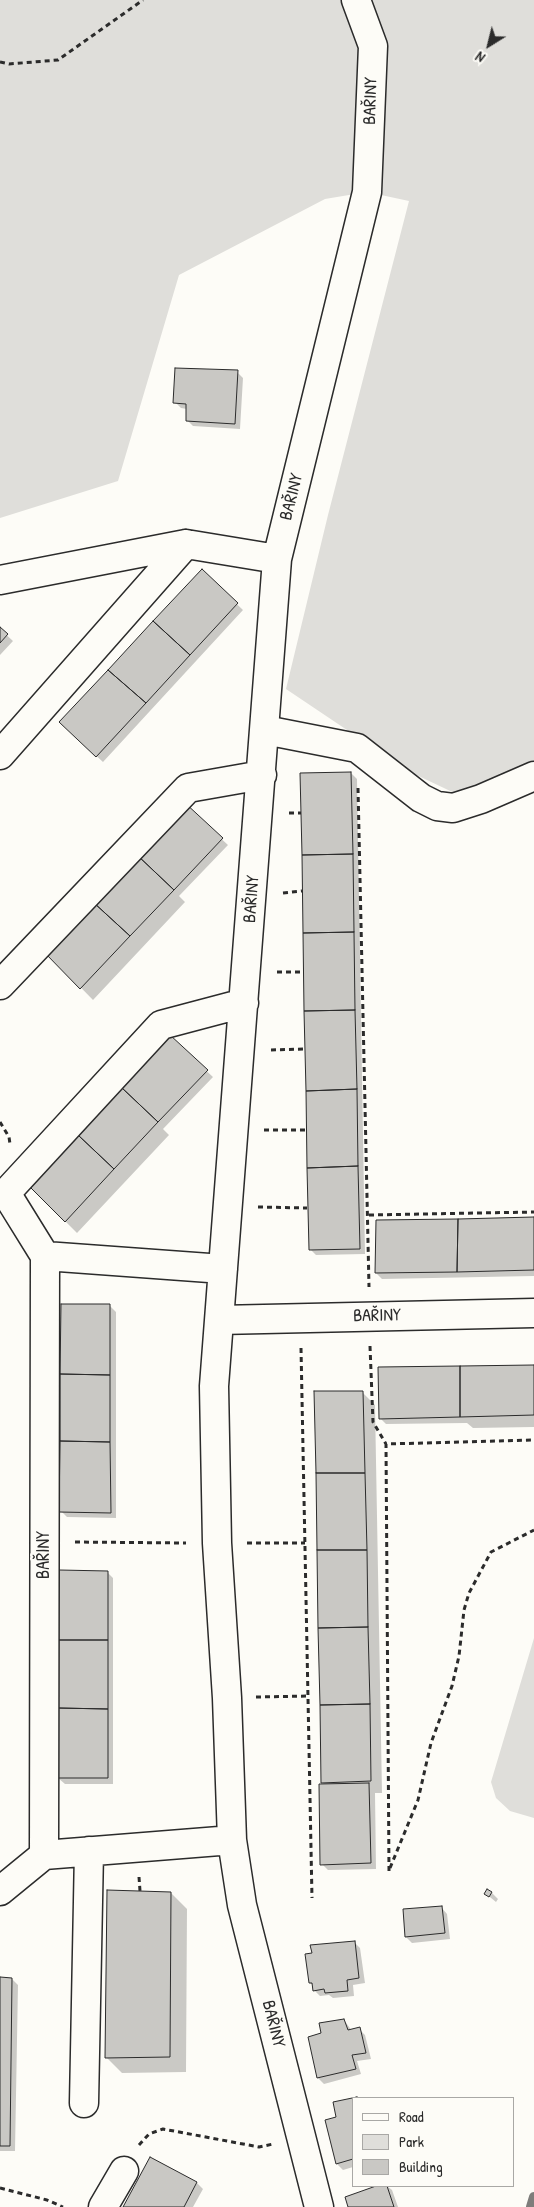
<!DOCTYPE html>
<html>
<head>
<meta charset="utf-8">
<style>
  body { margin:0 }
  #map { position:relative; width:534px; height:2207px; overflow:hidden; background:#fdfcf7; font-family:"Patrick Hand",sans-serif }
  canvas { display:block }
  .legend { position:absolute; left:352px; top:2097px; width:162px; height:90px; box-sizing:border-box; background:#fdfcf7; border:1px solid #a9a8a5; margin:0; padding:6px 9px; list-style:none; font-size:15px; color:#2b2b2b }
  .legend li { display:flex; align-items:center; gap:10px; height:25px }
  .legend b { width:25px; border:1px solid #a9a8a5 }
  .north { position:absolute; left:464px; top:20px; width:50px; height:50px; -webkit-text-stroke:4px #fdfcf7; paint-order:stroke; rotate:216deg; font-size:14px; font-weight:700; line-height:20px; text-align:center; color:#2b2b2b }
  .north::after { content:''; display:block; margin:auto; width:18px; height:22px; background:#2b2b2b; clip-path:polygon(50% 0,100% 100%,50% 72%,0 100%) }
</style>
</head>
<body>
<div id="map">
<canvas width="534" height="2207"></canvas>
<ul class="legend">
<li><b style="height:6px;background:#fdfcf7"></b>Road</li>
<li><b style="height:14px;background:#dfdeda"></b>Park</li>
<li><b style="height:14px;background:#c9c8c4"></b>Building</li>
</ul>
<div class="north">N</div>
</div>
<script>
const ctx = document.querySelector('canvas').getContext('2d');
ctx.lineJoin = 'round';
function fillPath(path, color) {
  ctx.fillStyle = color;
  ctx.fill(path, 'evenodd');
}
function toPath(rows) {
  const path = new Path2D();
  for (const r of rows) {
    path.moveTo(r[0], r[1]);
    for (let i = 2; i < r.length; i += 2) path.lineTo(r[i], r[i + 1]);
  }
  return path;
}
function strokePath(path, color, width, dash) {
  ctx.strokeStyle = color;
  ctx.lineWidth = width;
  ctx.lineCap = dash ? 'butt' : 'round';
  ctx.setLineDash(dash || []);
  ctx.stroke(path);
}
function label(font, color, halo, rows, align = 'center') {
  ctx.font = font + ' "Patrick Hand",sans-serif';
  ctx.lineWidth = 5;
  ctx.setLineDash([]);
  ctx.textBaseline = 'middle';
  ctx.strokeStyle = halo;
  ctx.fillStyle = color;
  for (const [text, x, y, turn = 0] of rows) {
    ctx.save();
    ctx.translate(x, y);
    ctx.rotate((+turn || 0) * Math.PI / 180);
    ctx.textAlign = isNaN(turn) ? turn : align;
    if (halo) ctx.strokeText(text, 0, 0);
    ctx.fillText(text, 0, 0);
    ctx.restore();
  }
}
fillPath(toPath([
  [0,0,534,0,534,765,465,798,408,771,286,689,328,515,409,201,367,192,325,199,179,275,118,481,0,518],
  [534,1638,534,1818,510,1811,496,1798,491,1782]
]), '#dfdeda');
fillPath(toPath([
  [237,372,243,378,240,429,193,426,187,420,187,409,181,408,175,402],
  [202,571,243,610,103,762,66,728],
  [0,629,13,641,0,655],
  [351,773,357,779,365,1254,316,1255,310,1249],
  [184,804,228,845,179,896,185,902,93,1000,47,953],
  [170,1037,213,1077,163,1129,169,1135,77,1233,31,1187],
  [534,1219,534,1276,382,1279,376,1273],
  [110,1306,116,1312,116,1518,67,1517,61,1511],
  [534,1366,534,1427,473,1428,467,1423,386,1424,380,1418],
  [363,1393,375,1405,382,1793,375,1793,376,1869,328,1870,322,1864,325,1785,322,1782],
  [107,1572,113,1578,113,1784,65,1784,58,1778],
  [171,1893,187,1909,186,2072,122,2073,106,2057],
  [485,1893,492,1893,498,1899,496,1902],
  [441,1907,447,1914,450,1939,412,1943,406,1937],
  [354,1942,360,1948,365,1983,353,1985,354,1996,333,1998,329,1995,320,1996,314,1990,314,1986,310,1983],
  [0,1979,12,1979,18,1985,15,2151,0,2151],
  [344,2020,352,2031,359,2029,365,2035,371,2059,357,2061,361,2074,324,2084,318,2078,323,2034],
  [353,2099,353,2167,343,2170,337,2164,337,2118],
  [151,2158,197,2183,203,2189,193,2207,124,2207],
  [380,2186,387,2186,392,2190,398,2207,349,2207,346,2198]
]), '#0003');
strokePath(toPath([
  [531,2207,534,2197]
]), '#7e7d7b', 10);
const building = toPath([
  [175,368,238,370,235,424,186,421,186,404,173,403,175,368],
  [202,569,238,603,190,655,153,621,202,569],
  [153,621,190,655,146,703,108,670,153,621],
  [0,627,8,634,0,643,0,627],
  [108,670,146,703,96,757,59,722,108,670],
  [351,772,353,854,302,855,300,773,351,772],
  [184,802,223,838,174,890,136,854,184,802],
  [136,854,174,890,130,936,93,902,136,854],
  [353,854,354,932,303,933,302,855,353,854],
  [93,902,130,936,80,989,45,953,93,902],
  [354,932,355,1010,304,1011,303,933,354,932],
  [355,1010,357,1089,306,1091,304,1011,355,1010],
  [170,1035,208,1070,158,1122,121,1087,170,1035],
  [121,1087,158,1122,114,1169,78,1135,121,1087],
  [357,1089,358,1166,307,1168,306,1091,357,1089],
  [78,1135,114,1169,65,1222,30,1187,78,1135],
  [358,1166,360,1249,309,1250,307,1168,358,1166],
  [534,1217,534,1270,457,1272,458,1219,534,1217],
  [458,1219,457,1272,375,1273,376,1220,458,1219],
  [61,1304,110,1304,110,1375,60,1374,61,1304],
  [534,1365,534,1415,460,1417,460,1366,534,1365],
  [460,1366,460,1417,379,1419,378,1367,460,1366],
  [60,1374,110,1375,110,1442,60,1441,60,1374],
  [314,1391,363,1391,365,1473,316,1473,314,1391],
  [60,1441,110,1442,111,1513,59,1512,60,1441],
  [316,1473,365,1473,367,1550,317,1550,316,1473],
  [317,1550,367,1550,368,1627,318,1628,317,1550],
  [59,1570,108,1571,108,1640,58,1640,59,1570],
  [368,1627,370,1704,320,1705,318,1628,368,1627],
  [58,1640,108,1640,108,1709,58,1708,58,1640],
  [370,1704,371,1781,321,1783,320,1705,370,1704],
  [58,1708,108,1709,108,1778,57,1778,58,1708],
  [369,1783,371,1863,320,1865,319,1784,369,1783],
  [487,1889,492,1892,489,1897,484,1894,487,1889],
  [107,1890,171,1892,170,2057,105,2058,107,1890],
  [442,1906,445,1933,405,1937,403,1909,442,1906],
  [355,1941,359,1978,347,1980,348,1991,325,1993,324,1989,313,1991,312,1983,309,1983,305,1954,312,1953,310,1945,355,1941],
  [0,1977,12,1978,10,2146,0,2146,0,1977],
  [344,2019,348,2030,360,2027,366,2053,352,2055,356,2069,317,2078,308,2037,321,2033,319,2023,344,2019],
  [357,2097,353,2098,353,2159,336,2164,325,2120,336,2117,333,2102,357,2097],
  [150,2157,197,2182,184,2207,123,2207,150,2157],
  [376,2186,387,2186,394,2207,348,2207,345,2197,376,2186]
]);
fillPath(building, '#c9c8c4');
strokePath(building, '#2b2b2b', 1);
const minor = toPath([
  [0,580,186,544],
  [265,730,357,748,421,798,437,806,453,808,481,799,534,776],
  [0,755,186,544,277,559],
  [0,985,188,788,262,775],
  [45,1256,223,1269],
  [219,1320,534,1313],
  [44,1855,45,1256,6,1193,161,1025,244,1003],
  [0,1891,44,1855,232,1840],
  [84,2103,89,1851],
  [103,2207,124,2171],
  [319,2207,242,1905,232,1840,227,1698,217,1543,214,1386,277,559,367,192,373,46,356,0]
]);
strokePath(minor, '#2b2b2b', 31);
strokePath(toPath([
  [0,62,9,64,58,60,143,0],
  [358,788,369,1287],
  [289,813,301,813],
  [283,893,302,891],
  [277,972,304,972],
  [271,1050,305,1049],
  [0,1122,9,1137,10,1144],
  [264,1130,306,1130],
  [258,1207,307,1208],
  [369,1215,534,1212],
  [370,1346,373,1422,386,1444],
  [301,1348,312,1898],
  [75,1542,186,1543],
  [247,1543,305,1543],
  [256,1697,308,1696],
  [390,1868,418,1800,431,1743,452,1686,459,1656,464,1610,469,1593,491,1552,534,1530],
  [389,1871,386,1444,534,1440],
  [139,1877,140,1891],
  [139,2145,149,2134,163,2129,259,2147,273,2144],
  [0,2188,47,2200,63,2207]
]), '#2b2b2b', 3, [5, 4]);
strokePath(minor, '#fdfcf7', 28);
label('18px', '#2b2b2b', '#fdfcf7', [
  ["BAŘINY",371,101,-88],
  ["BAŘINY",292,497,-76],
  ["BAŘINY",252,899,-86],
  ["BAŘINY",377,1316,-1],
  ["BAŘINY",44,1555,-90],
  ["BAŘINY",273,2024,76]
]);
</script>
</body>
</html>
